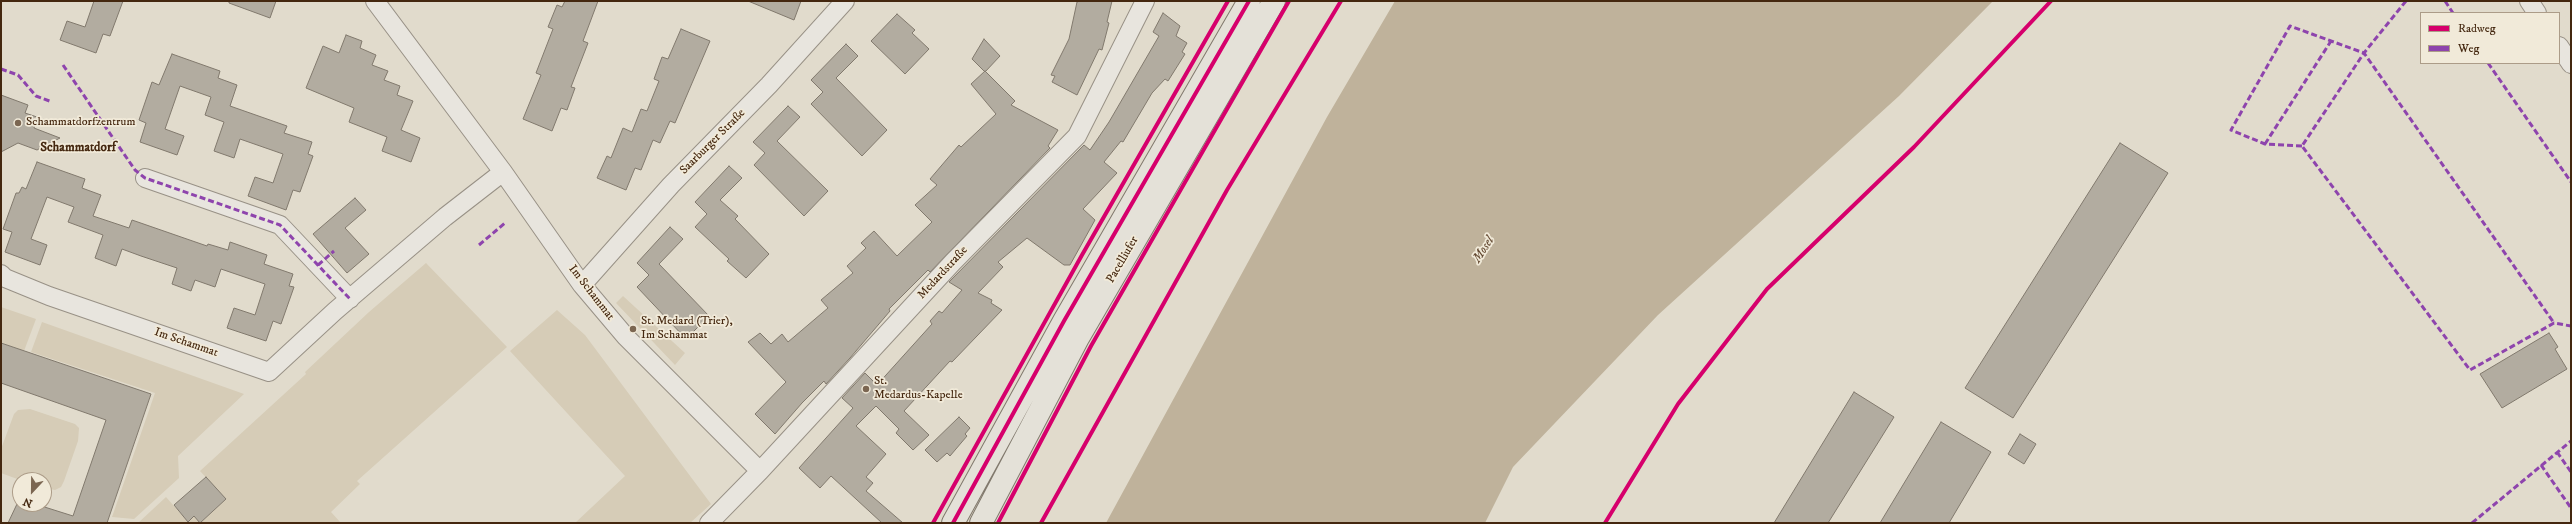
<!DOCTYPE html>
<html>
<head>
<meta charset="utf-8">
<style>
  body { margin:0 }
  #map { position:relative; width:2572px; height:524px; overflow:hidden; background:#e1dbcc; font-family:"IM FELL DW Pica",serif }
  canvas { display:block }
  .frame { position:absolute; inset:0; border:2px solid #44270f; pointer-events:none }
  .legend { position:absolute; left:2420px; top:12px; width:140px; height:52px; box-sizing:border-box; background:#f1ead9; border:1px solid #ac9c88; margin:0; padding:5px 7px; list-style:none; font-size:12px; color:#44270f }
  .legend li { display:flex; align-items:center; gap:8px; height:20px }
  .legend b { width:20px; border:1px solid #ac9c88 }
  .north { position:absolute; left:12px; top:472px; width:40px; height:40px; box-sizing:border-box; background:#f1ead9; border:1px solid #ac9c88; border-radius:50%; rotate:202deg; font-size:11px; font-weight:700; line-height:16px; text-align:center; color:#44270f }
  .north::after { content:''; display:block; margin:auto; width:14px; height:18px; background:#7b6651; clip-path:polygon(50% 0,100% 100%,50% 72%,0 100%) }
</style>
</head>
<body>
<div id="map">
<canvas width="2572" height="524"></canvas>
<div class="frame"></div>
<ul class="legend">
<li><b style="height:5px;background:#d6006c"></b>Radweg</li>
<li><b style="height:5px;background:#8e44ad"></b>Weg</li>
</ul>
<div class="north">N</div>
</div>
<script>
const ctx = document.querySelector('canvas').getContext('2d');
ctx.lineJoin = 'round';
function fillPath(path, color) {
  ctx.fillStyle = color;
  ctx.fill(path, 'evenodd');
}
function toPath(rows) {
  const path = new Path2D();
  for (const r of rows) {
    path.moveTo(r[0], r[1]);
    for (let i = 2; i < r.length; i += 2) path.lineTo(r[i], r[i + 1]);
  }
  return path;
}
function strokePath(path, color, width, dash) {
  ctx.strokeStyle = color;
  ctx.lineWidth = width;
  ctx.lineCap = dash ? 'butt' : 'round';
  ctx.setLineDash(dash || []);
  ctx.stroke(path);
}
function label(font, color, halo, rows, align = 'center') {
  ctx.font = font + ' "IM FELL DW Pica",serif';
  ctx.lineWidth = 3.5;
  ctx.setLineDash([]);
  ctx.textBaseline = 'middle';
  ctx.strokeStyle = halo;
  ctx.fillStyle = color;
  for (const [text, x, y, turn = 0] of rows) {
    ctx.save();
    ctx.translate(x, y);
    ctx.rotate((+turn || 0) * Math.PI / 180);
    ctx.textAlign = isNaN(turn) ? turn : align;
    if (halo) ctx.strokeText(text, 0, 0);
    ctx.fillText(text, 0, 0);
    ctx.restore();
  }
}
fillPath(toPath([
  [426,263,507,347,357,481,360,484,331,512,341,523,138,523,166,497,188,522,194,516,200,523,226,499,200,471,306,374,305,372,369,312],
  [623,296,685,353,675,365,616,303],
  [1,307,36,319,24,351,1,343],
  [557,310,585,335,711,504,690,523,575,523,625,476,510,351],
  [42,322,244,394,178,456,179,478,134,519,112,517,155,393,31,352],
  [30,409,75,424,79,428,78,441,64,481,61,487,55,490,44,488,44,480,20,480,1,473,1,449,14,414,18,410]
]), '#d6ccb7');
fillPath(toPath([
  [1395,1,1993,1,1899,96,1658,315,1513,467,1485,523,1106,523,1327,117]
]), '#bfb29b');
const building = toPath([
  [94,1,123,1,110,36,103,34,96,53,60,40,67,21,85,27,94,1],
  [229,1,276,1,270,18,229,3,229,1],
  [565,1,598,1,583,41,588,43,571,87,575,88,567,110,561,108,552,131,523,119,541,75,536,73,553,29,548,27,557,5,562,7,565,1],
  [748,1,801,1,794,20,748,1],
  [1079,1,1112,1,1107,22,1109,23,1102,50,1099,49,1077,95,1052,82,1055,76,1051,75,1069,39,1077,2,1079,1],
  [1163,13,1180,26,1176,36,1187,43,1182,52,1185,54,1168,81,1165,79,1152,93,1123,142,1121,141,1104,162,1117,173,1083,209,1095,220,1070,265,1064,265,1027,238,998,262,1003,267,978,293,992,300,991,303,1002,310,952,362,950,361,904,411,929,435,913,450,896,433,899,429,876,406,856,426,886,454,866,477,873,483,866,491,903,523,882,523,831,476,820,488,799,468,853,408,842,398,865,373,877,385,932,324,930,321,939,311,942,313,962,290,949,282,1084,145,1090,150,1109,122,1159,36,1153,32,1163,13],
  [897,14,915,30,912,33,929,49,905,74,871,41,897,14],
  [681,29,710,41,675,123,670,121,660,143,653,140,641,170,635,168,626,190,597,178,607,156,611,158,623,128,632,132,641,109,647,111,659,81,654,79,662,57,668,59,681,29],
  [346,35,362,41,360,48,376,55,372,65,388,71,384,80,400,86,397,95,413,101,401,130,420,138,411,162,382,151,387,137,349,122,354,108,306,88,323,46,339,53,346,35],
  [984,39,1000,56,985,72,972,59,984,39],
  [846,44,858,56,836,78,887,130,862,156,811,104,823,92,811,80,846,44],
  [172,54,220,71,218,78,237,85,230,106,287,126,284,133,312,142,308,154,313,156,300,192,293,190,286,210,248,196,255,177,273,183,283,154,240,139,234,158,214,151,224,122,205,115,211,97,180,86,165,129,184,136,177,155,140,142,146,123,139,120,152,82,159,85,172,54],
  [985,71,1015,101,1011,105,1058,130,1048,146,1050,148,930,272,928,270,889,309,890,311,850,358,826,384,824,381,802,403,775,434,755,414,786,382,748,342,760,333,771,344,782,334,788,342,828,308,821,300,853,273,847,266,866,248,861,243,874,231,897,256,932,222,915,205,937,185,930,179,959,145,961,147,996,114,971,84,985,71],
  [1,95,28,105,25,113,37,117,34,128,60,138,37,150,18,143,1,152,1,95],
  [788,106,800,117,777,141,828,191,804,216,754,165,765,153,753,142,788,106],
  [2120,143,2168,173,2013,418,1965,388,2120,143],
  [37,162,85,179,82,188,101,195,93,216,129,228,132,220,207,246,208,244,228,250,230,242,267,255,264,264,293,274,289,286,294,287,281,324,273,321,266,341,227,328,234,308,255,315,265,284,221,269,215,287,195,280,191,291,172,284,177,268,141,256,122,249,116,266,95,258,103,235,68,222,74,207,47,197,31,239,47,245,40,265,5,252,12,232,3,229,16,193,19,193,22,187,26,189,37,162],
  [729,166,742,178,720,200,738,216,735,219,769,254,746,278,727,261,729,259,695,227,707,214,695,202,729,166],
  [355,198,366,210,345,228,369,254,347,273,313,234,355,198],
  [670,227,683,239,659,264,709,316,686,339,637,287,649,275,637,263,670,227],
  [2549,333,2558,347,2555,349,2567,369,2502,408,2480,374,2549,333],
  [1,343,151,394,107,523,8,523,17,504,35,504,73,516,106,420,1,383,1,343],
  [1854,392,1894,417,1828,523,1774,523,1854,392],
  [959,417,970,428,965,434,967,436,950,456,947,453,937,462,925,450,959,417],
  [1941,422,1991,452,1949,523,1880,523,1941,422],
  [2020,434,2036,444,2024,464,2008,454,2020,434],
  [206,477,226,499,200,523,194,516,188,522,174,505,206,477]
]);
fillPath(building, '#b2aca0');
strokePath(building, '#81796d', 1);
const minor = toPath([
  [375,1,503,172,582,285,626,337,760,471],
  [2529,1,2537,13],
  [2559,46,2571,64],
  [145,178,280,225,350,299],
  [1,274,5,278,49,296,269,372,335,311,445,217,503,172],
  [582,285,671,185,769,85,845,1],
  [709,523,760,471,953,262,1077,136,1145,1]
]);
const major = toPath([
  [953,523,1064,321,1249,1],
  [981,523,1078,338,1274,1]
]);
strokePath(minor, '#989186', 20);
strokePath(major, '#81796d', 24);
strokePath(minor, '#e8e5de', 18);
strokePath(major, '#e4e1d8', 22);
strokePath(toPath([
  [2406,1,2364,53,2302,146,2470,370,2554,323,2571,326],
  [2445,1,2453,13],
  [2488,63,2571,182],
  [63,65,135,170,145,178,280,225,350,299],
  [1,69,18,75,36,96,52,102],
  [2265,144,2331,41],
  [2302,146,2265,144,2231,130,2290,26,2364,53,2554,323],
  [479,245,505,223],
  [318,265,334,251],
  [2557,452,2571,472],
  [2541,465,2571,508],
  [2472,523,2571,441]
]), '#8e44ad', 3, [6, 3]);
strokePath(toPath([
  [933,523,1082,255,1228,1],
  [953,523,1064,321,1249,1],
  [998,523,1091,346,1289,1],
  [1041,523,1227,190,1341,1],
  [1605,523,1678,404,1767,289,1914,147,2051,1]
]), '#d6006c', 4);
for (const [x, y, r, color] of [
  [18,123,4,"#7b6651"],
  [633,329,4,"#7b6651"],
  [866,389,4,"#7b6651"]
]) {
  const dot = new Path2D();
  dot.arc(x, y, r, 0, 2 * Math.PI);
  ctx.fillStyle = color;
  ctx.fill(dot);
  strokePath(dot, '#f1ead9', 1.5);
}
label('12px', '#44270f', '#f1ead9', [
  ["Schammatdorfzentrum",26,123],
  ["St. Medard (Trier),",641,322],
  ["Im Schammat",641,336],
  ["St.",874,382],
  ["Medardus-Kapelle",874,396]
], 'left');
label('12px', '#44270f', '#f1ead9', [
  ["Saarburger Straße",713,142,-45],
  ["Pacelliufer",1123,260,-60],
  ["Medardstraße",943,273,-47],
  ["Im Schammat",591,293,52],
  ["Im Schammat",186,343,19]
]);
label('bold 13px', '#44270f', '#f1ead9', [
  ["Schammatdorf",78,148]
]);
label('italic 13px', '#654b33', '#f1ead9', [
  ["Mosel",1484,250,-57]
]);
</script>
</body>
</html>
